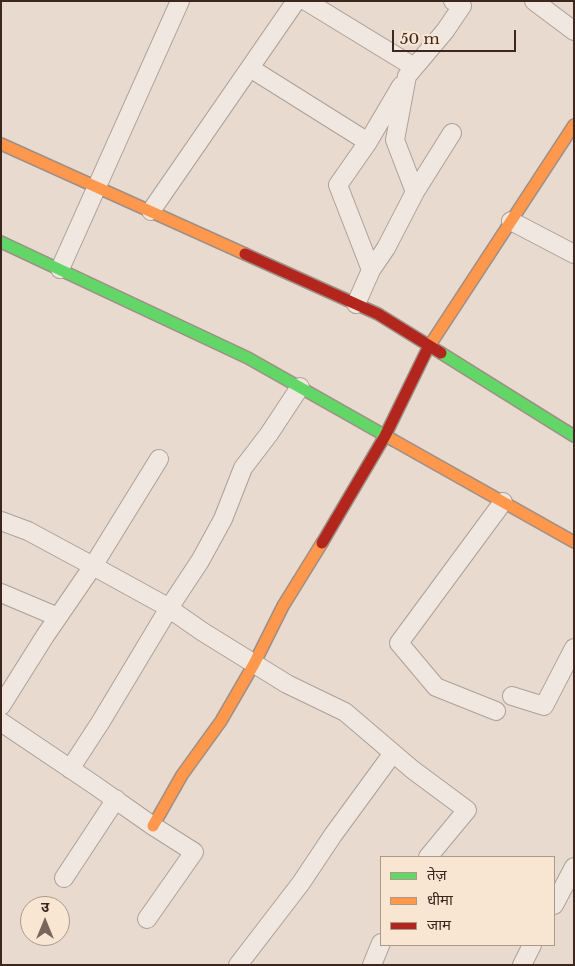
<!DOCTYPE html>
<html>
<head>
<meta charset="utf-8">
<style>
  body { margin:0 }
  #map { position:relative; width:575px; height:966px; overflow:hidden; background:#e8dace; font-family:"Libre Baskerville","Noto Sans Devanagari",serif }
  canvas { display:block }
  .frame { position:absolute; inset:0; border:2px solid #3c261d; pointer-events:none }
  .legend { position:absolute; left:380px; top:856px; width:175px; height:90px; box-sizing:border-box; background:#f8e6d3; border:1px solid #ad998a; margin:0; padding:6px 9px; list-style:none; font-size:15px; color:#3c261d }
  .legend li { display:flex; align-items:center; gap:10px; height:25px }
  .legend b { width:25px; border:1px solid #ad998a }
  .north { position:absolute; left:20px; top:896px; width:50px; height:50px; box-sizing:border-box; background:#f8e6d3; border:1px solid #ad998a; border-radius:50%; rotate:0deg; font-size:14px; font-weight:700; line-height:20px; text-align:center; color:#3c261d }
  .north::after { content:''; display:block; margin:auto; width:18px; height:22px; background:#78655b; clip-path:polygon(50% 0,100% 100%,50% 72%,0 100%) }
  .scale { position:absolute; left:392px; top:30px; width:124px; height:22px; box-sizing:border-box; border:2px solid #3c261d; border-top:0; padding-left:6px; font-size:15px; line-height:18px; white-space:nowrap; color:#3c261d; -webkit-text-stroke:4px #f8e6d3; paint-order:stroke }
</style>
</head>
<body>
<div id="map">
<canvas width="575" height="966"></canvas>
<div class="frame"></div>
<ul class="legend">
<li><b style="height:6px;background:#63d668"></b>तेज़</li>
<li><b style="height:6px;background:#ff974d"></b>धीमा</li>
<li><b style="height:6px;background:#b3261e"></b>जाम</li>
</ul>
<div class="north">उ</div>
<div class="scale">50 m</div>
</div>
<script>
const ctx = document.querySelector('canvas').getContext('2d');
ctx.lineJoin = 'round';
function toPath(rows) {
  const path = new Path2D();
  for (const r of rows) {
    path.moveTo(r[0], r[1]);
    for (let i = 2; i < r.length; i += 2) path.lineTo(r[i], r[i + 1]);
  }
  return path;
}
function strokePath(path, color, width, dash) {
  ctx.strokeStyle = color;
  ctx.lineWidth = width;
  ctx.lineCap = dash ? 'butt' : 'round';
  ctx.setLineDash(dash || []);
  ctx.stroke(path);
}
const street = toPath([
  [306,1,414,67],
  [534,1,574,31],
  [250,68,368,142,401,86],
  [368,142,338,185,371,270],
  [415,192,452,133],
  [151,211,296,1],
  [511,221,574,254],
  [60,269,180,1],
  [356,304,371,270,386,248,415,192,395,140,407,76,445,31,462,6,453,1],
  [159,459,93,566,164,605,203,632,287,684,345,712,413,770,467,810,428,857],
  [1,521,28,531,93,566,45,636,1,706],
  [1,593,58,617],
  [512,696,544,706,574,648],
  [496,711,436,687,399,643,503,502],
  [1,722,93,784,153,826,194,852,147,919],
  [70,769,100,723,169,608,200,561,223,519,243,468,269,434,300,387],
  [64,878,116,799],
  [554,905,574,867],
  [238,965,301,883,333,835,393,753],
  [372,965,381,943],
  [522,965,532,945]
]);
const fast = toPath([
  [1,242,248,358,393,440],
  [441,353,574,436]
]);
const slow = toPath([
  [1,144,245,254],
  [428,348,574,125],
  [393,440,574,542],
  [153,826,182,775,221,721,254,664,283,606,322,543]
]);
const jam = toPath([
  [245,254,378,314,441,353],
  [322,543,385,436,428,348]
]);
strokePath(street, '#ada097', 20);
strokePath(fast, '#9d8f86', 14);
strokePath(slow, '#9d8f86', 14);
strokePath(jam, '#9d8f86', 14);
strokePath(street, '#efe7e0', 18);
strokePath(fast, '#63d668', 11);
strokePath(slow, '#ff974d', 11);
strokePath(jam, '#b3261e', 11);
</script>
</body>
</html>
